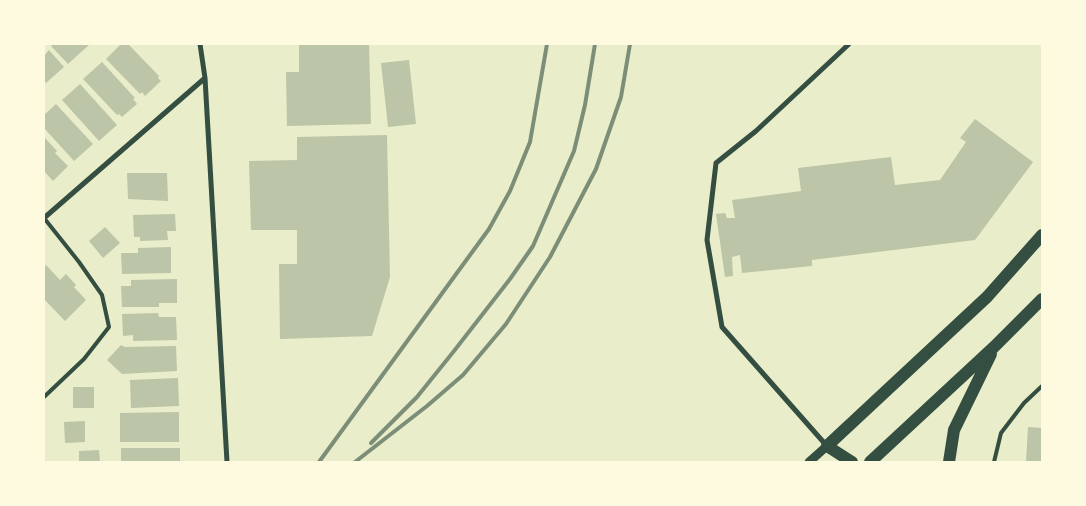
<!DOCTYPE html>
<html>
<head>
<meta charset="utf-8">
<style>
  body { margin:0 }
  #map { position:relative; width:1086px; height:506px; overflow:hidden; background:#e9edc9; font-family:Helvetica,sans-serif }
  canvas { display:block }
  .frame { position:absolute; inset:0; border:45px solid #fefae0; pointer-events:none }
</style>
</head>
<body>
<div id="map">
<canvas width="1086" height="506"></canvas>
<div class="frame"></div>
</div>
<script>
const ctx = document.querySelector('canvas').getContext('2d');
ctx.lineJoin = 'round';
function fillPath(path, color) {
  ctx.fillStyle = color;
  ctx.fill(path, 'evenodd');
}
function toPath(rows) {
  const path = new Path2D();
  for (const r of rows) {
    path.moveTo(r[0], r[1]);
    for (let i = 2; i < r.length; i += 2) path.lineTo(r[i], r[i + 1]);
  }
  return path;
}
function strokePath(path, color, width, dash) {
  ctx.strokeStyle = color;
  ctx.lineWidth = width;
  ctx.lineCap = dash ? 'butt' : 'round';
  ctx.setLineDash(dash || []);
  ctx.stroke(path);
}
fillPath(toPath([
  [53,44,88,44,89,45,68,64,51,46],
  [121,44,128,44,159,76,158,78,161,81,145,96,142,92,140,94,106,59],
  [299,44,369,44,371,124,287,126,286,72,299,72],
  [49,50,64,67,46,83,44,81,44,56],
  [409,60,416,124,388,127,381,63],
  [102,62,135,98,133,99,137,104,122,117,119,114,117,115,83,79],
  [80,84,117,125,99,141,62,100],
  [56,104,93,144,74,161,44,128,44,115],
  [975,119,1033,162,975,240,812,260,812,266,742,273,740,255,732,257,733,276,725,277,716,214,725,213,727,218,735,218,732,200,801,191,798,168,891,157,895,185,940,180,966,142,960,138],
  [387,135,390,277,372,336,280,339,279,264,297,264,297,230,251,230,249,161,297,160,297,137],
  [44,137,57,151,55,153,68,166,53,181,44,171],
  [127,173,167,173,168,201,128,199],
  [175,214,176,231,167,231,168,240,140,241,140,237,134,237,133,215],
  [105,227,120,243,103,258,89,241],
  [171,247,171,273,122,274,121,253,138,253,138,248],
  [46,265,60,280,66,274,76,285,74,287,86,300,65,321,44,299,44,268],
  [177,279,177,303,159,303,159,307,122,307,121,286,131,286,131,280],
  [158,313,159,317,176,317,177,340,133,341,133,335,123,336,122,314],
  [121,345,125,347,176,346,177,371,122,374,107,360],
  [178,378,179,406,131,408,130,380],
  [73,387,94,387,94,408,73,408],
  [179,412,179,442,120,442,120,413],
  [85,421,85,442,65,443,64,422],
  [1028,427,1042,428,1042,462,1026,462],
  [121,448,180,448,180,462,121,462],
  [99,450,100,462,79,462,79,451]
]), '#bcc5a7');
strokePath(toPath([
  [44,218,79,262,102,295,109,327,84,359,44,397],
  [994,462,1001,433,1024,403,1042,386]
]), '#344e41', 4);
strokePath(toPath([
  [200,44,205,78,227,462],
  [44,218,205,78],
  [826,445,722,327,707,240,716,163,756,131,849,44]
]), '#344e41', 5);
strokePath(toPath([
  [809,462,827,446]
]), '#344e41', 9);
strokePath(toPath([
  [827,446,987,297,1042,235],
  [827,446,852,462],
  [870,462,994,347,1042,299],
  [949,462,954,430,991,354]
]), '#344e41', 12);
strokePath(toPath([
  [371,443,417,397,454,351,510,279,533,246,574,151,585,105,595,44],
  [319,462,489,229,510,191,530,142,547,44],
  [355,462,427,406,463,375,506,324,550,257,596,169,621,97,630,44]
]), '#7c8e77', 4);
</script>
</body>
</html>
